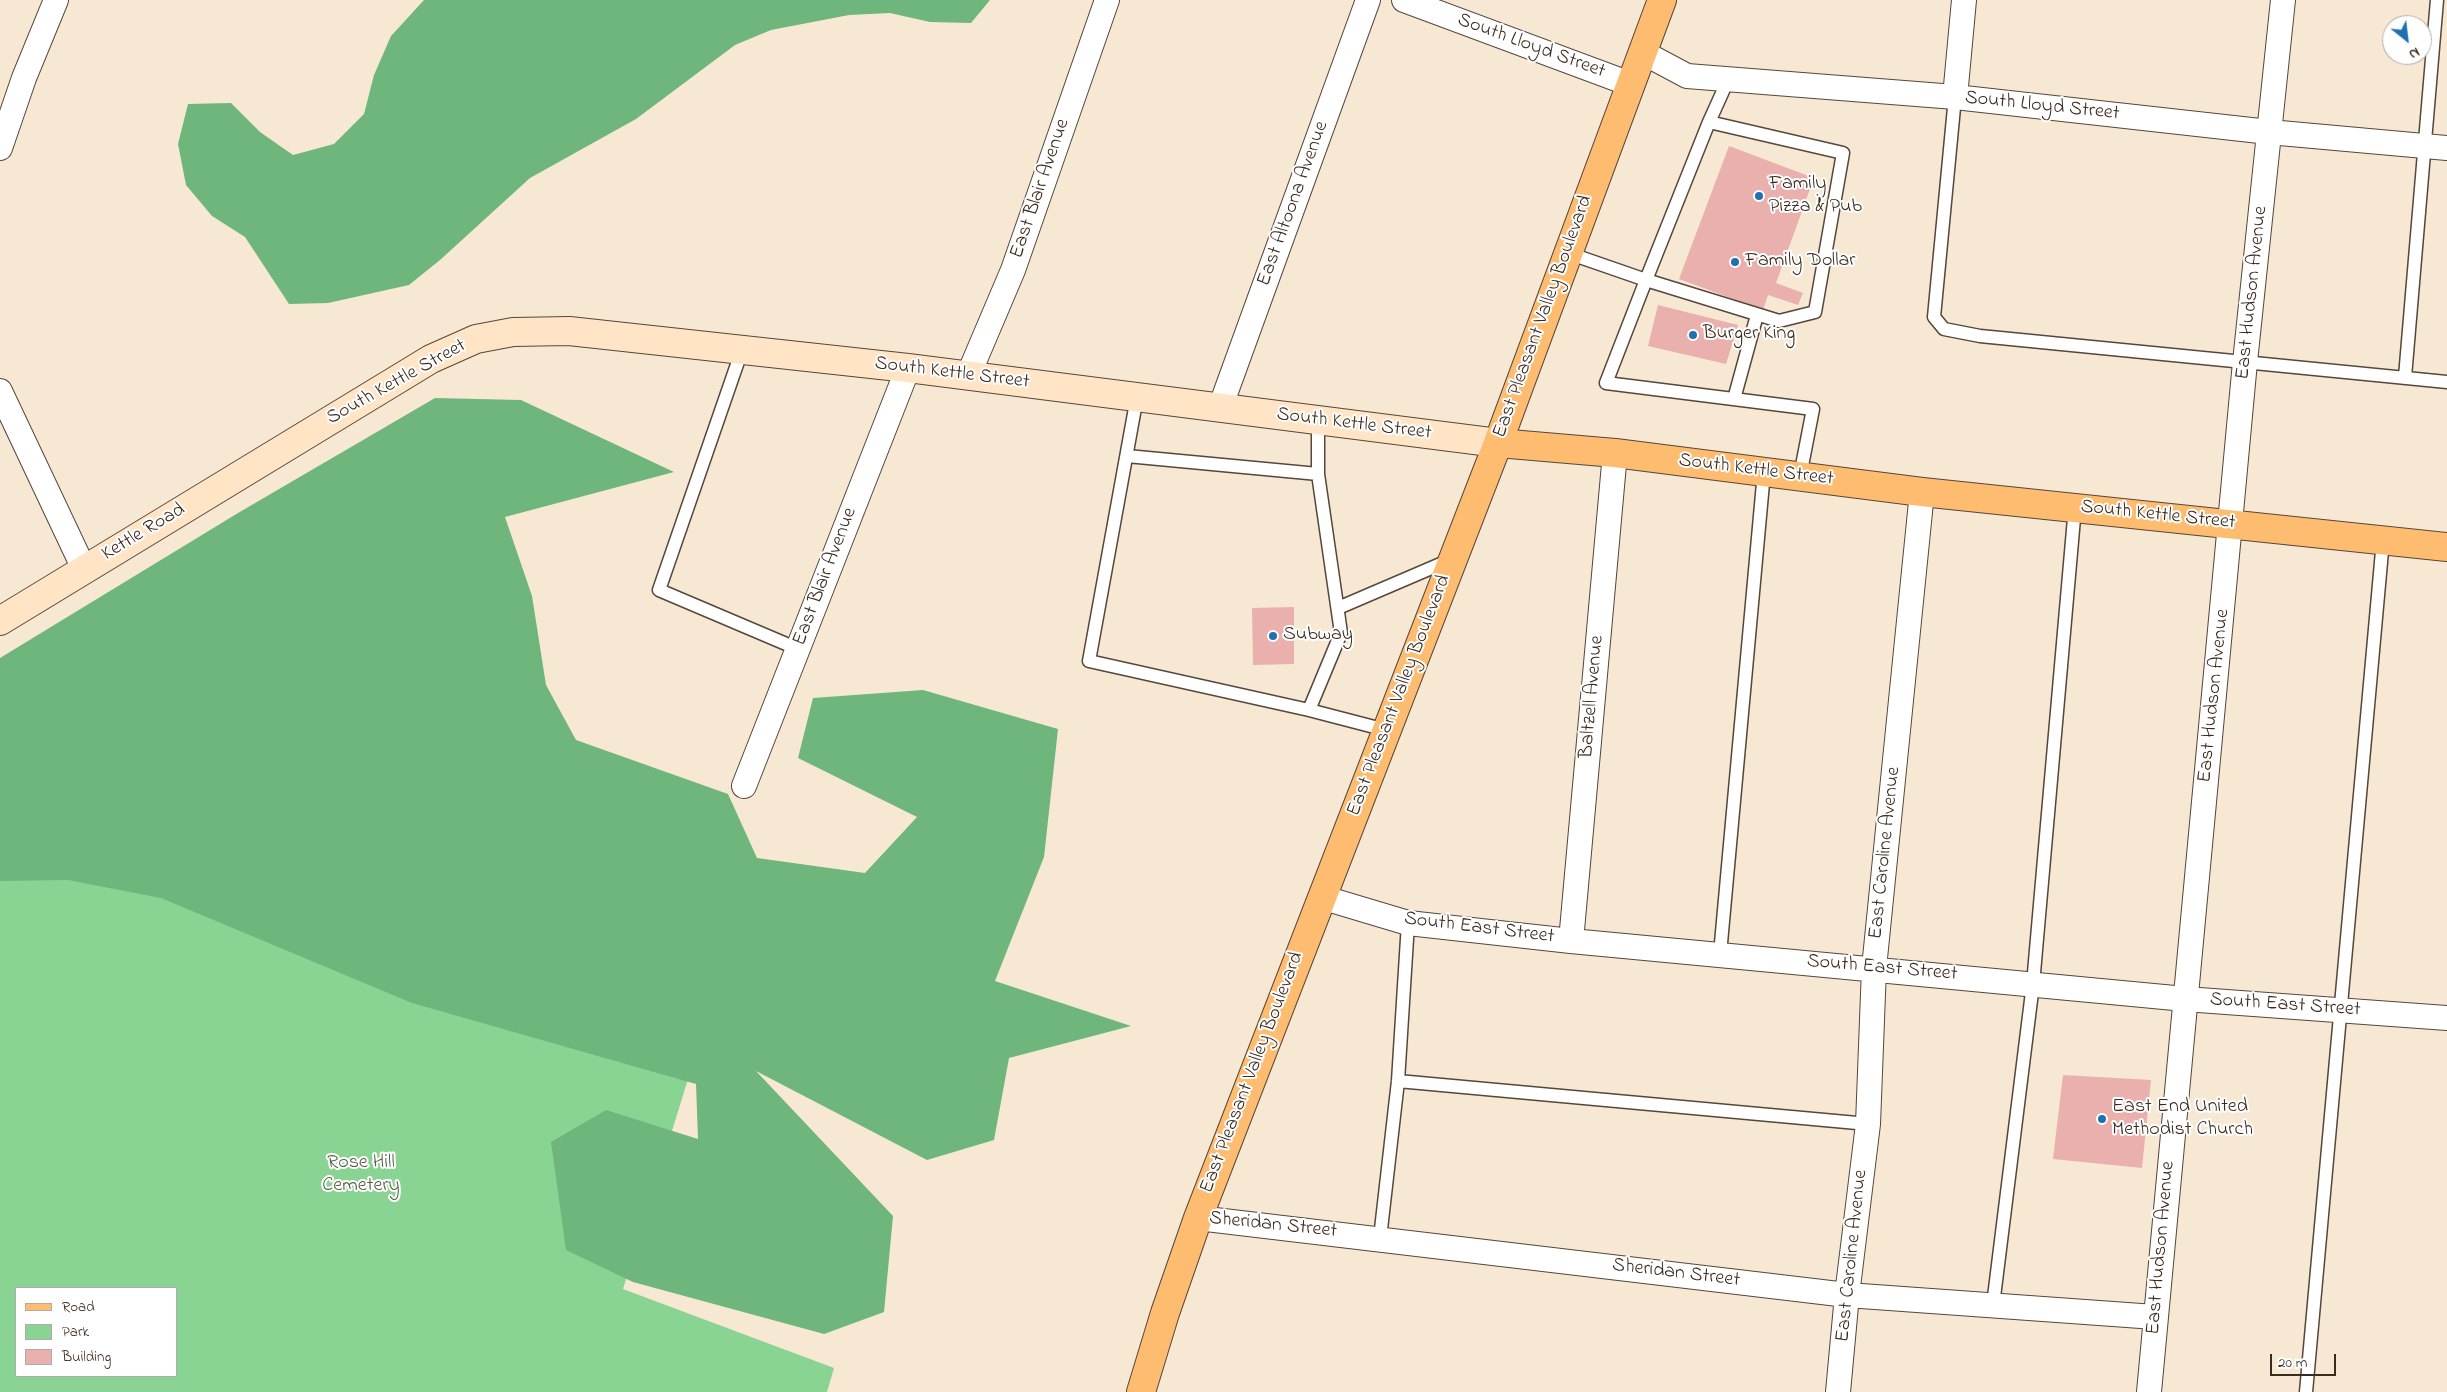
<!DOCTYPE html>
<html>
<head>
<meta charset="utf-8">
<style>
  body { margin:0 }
  #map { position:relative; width:2447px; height:1392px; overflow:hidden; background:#f7e8d4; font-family:"Indie Flower",sans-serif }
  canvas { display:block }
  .legend { position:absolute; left:15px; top:1287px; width:162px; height:90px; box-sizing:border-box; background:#fff; border:1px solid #b1aaa5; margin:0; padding:6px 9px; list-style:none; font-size:15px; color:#3b2a1e }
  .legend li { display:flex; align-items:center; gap:10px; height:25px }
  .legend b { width:25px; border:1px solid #b1aaa5 }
  .north { position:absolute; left:2382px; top:15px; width:50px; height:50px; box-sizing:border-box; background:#fff; border:1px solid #b1aaa5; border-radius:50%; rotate:151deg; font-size:14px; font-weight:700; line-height:20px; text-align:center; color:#3b2a1e }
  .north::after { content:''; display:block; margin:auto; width:18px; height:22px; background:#1f6fb2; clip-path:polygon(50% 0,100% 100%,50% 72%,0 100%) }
  .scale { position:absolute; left:2270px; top:1354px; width:66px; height:22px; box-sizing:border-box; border:2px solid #3b2a1e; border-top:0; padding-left:6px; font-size:15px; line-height:18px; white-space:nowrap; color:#3b2a1e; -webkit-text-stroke:4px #fff; paint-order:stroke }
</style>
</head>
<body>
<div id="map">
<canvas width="2447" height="1392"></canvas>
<ul class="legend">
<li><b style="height:6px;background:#febc70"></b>Road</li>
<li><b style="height:14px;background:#89d492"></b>Park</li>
<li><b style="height:14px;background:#e9b0ae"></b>Building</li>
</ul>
<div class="north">N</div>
<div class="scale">20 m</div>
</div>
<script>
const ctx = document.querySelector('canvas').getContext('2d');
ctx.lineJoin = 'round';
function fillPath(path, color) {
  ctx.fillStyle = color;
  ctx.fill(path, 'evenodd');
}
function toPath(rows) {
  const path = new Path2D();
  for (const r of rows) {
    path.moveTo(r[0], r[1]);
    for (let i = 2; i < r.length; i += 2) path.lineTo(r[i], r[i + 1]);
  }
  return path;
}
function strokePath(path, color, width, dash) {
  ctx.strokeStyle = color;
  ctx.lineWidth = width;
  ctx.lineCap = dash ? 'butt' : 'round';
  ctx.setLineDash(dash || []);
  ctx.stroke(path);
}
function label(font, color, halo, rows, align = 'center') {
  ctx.font = font + ' "Indie Flower",sans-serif';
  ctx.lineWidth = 4;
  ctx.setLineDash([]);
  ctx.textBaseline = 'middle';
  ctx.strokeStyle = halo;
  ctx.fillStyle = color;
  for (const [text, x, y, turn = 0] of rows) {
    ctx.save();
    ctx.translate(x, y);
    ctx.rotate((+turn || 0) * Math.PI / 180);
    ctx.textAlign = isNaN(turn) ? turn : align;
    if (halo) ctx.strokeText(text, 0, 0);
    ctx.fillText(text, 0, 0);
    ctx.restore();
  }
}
fillPath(toPath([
  [0,830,689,1076,623,1289,834,1368,827,1392,0,1392],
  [16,1288,176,1288,176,1376,16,1376]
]), '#89d492');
fillPath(toPath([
  [424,0,990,0,971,23,930,22,890,13,849,15,771,30,735,45,636,119,530,178,440,260,409,285,328,303,289,304,245,237,212,216,186,185,178,144,188,104,231,103,260,132,293,155,334,144,364,114,374,75,391,36],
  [435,398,521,400,674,472,505,517,532,596,546,685,576,740,728,794,757,858,865,873,917,817,798,758,813,698,923,690,1058,729,1044,857,995,981,1131,1026,1009,1058,994,1140,927,1160,756,1071,893,1216,884,1312,824,1334,633,1282,566,1250,551,1142,606,1110,698,1139,696,1084,412,1003,161,898,68,880,0,881,0,658,238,513]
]), '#6eb67c');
fillPath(toPath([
  [1729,146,1814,178,1776,283,1803,293,1798,305,1768,295,1763,310,1679,279],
  [1658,305,1738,325,1726,364,1648,346],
  [1294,607,1294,664,1253,665,1252,608],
  [2063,1075,2151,1080,2142,1168,2053,1159]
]), '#e9b0ae');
const lane = toPath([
  [1955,97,1934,317,1944,329,1980,336,2447,382],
  [1709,122,1728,80],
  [1568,253,1646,280,1779,321,1815,312,1843,153,1709,122,1646,280,1606,383,1813,409,1800,476],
  [742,350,659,590,798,649],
  [2405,377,2437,0],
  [1137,397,1089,661,1309,710,1341,633,1318,474,1318,420],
  [1734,399,1757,315],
  [1127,456,1318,474],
  [1338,608,1450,560],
  [1309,710,1386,730],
  [1720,954,1764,472],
  [1398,1081,1868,1124],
  [1380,1238,1398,1081,1408,923],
  [1993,1305,2033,984,2075,507],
  [2306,1392,2383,540]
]);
const street = toPath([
  [1404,0,1630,84],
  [1642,52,1687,76,1955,97,2269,132,2447,148],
  [1955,97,1964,0],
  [0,148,24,78,56,0],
  [968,376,1013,270,1107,0],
  [0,391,84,569],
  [1220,408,1368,0],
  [744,786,908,368],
  [1321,897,1408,923,1571,941,2185,999,2447,1018],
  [1571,941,1615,453],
  [1198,1218,1847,1295,2155,1317],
  [1838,1392,1847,1295,1868,1124,1874,968,1922,492],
  [2149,1392,2245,362,2283,0]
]);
const secondary = toPath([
  [0,621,431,359,476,339,513,332,569,331,908,368,1498,443]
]);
const primary = toPath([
  [1498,443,1615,453,1922,492,2447,547],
  [1141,1392,1165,1313,1198,1218,1498,443,1662,0]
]);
strokePath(lane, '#574639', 15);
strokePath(street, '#574639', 26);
strokePath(secondary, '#574639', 30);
strokePath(primary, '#574639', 30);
strokePath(lane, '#fff', 12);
strokePath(street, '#fff', 24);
strokePath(secondary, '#ffe4c6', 28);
strokePath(primary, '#febc70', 28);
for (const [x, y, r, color] of [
  [1759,196,5,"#1f6fb2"],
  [1735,262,5,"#1f6fb2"],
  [1693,335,5,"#1f6fb2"],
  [1273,636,5,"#1f6fb2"],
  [2102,1119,5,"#1f6fb2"]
]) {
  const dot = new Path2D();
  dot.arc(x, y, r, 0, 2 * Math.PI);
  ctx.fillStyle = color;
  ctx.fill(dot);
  strokePath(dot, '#fff', 2);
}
label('20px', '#3b2a1e', '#fff', [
  ["South Lloyd Street",1531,47,20],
  ["South Lloyd Street",2042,107,6],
  ["East Blair Avenue",1041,189,-71],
  ["East Altoona Avenue",1294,204,-70],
  ["East Hudson Avenue",2253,293,-84],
  ["East Pleasant Valley Boulevard",1544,317,-70],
  ["South Kettle Street",952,374,7],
  ["South Kettle Street",397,383,-29],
  ["South Kettle Street",1354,425,7],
  ["South Kettle Street",1756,471,7],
  ["South Kettle Street",2158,516,6],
  ["Kettle Road",144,533,-31],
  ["East Blair Avenue",826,577,-69],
  ["East Pleasant Valley Boulevard",1400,696,-69],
  ["East Hudson Avenue",2215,696,-84],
  ["Baltzell Avenue",1593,697,-85],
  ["East Caroline Avenue",1886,853,-84],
  ["South East Street",1479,929,7],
  ["South East Street",1882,969,5],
  ["South East Street",2285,1006,4],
  ["East Pleasant Valley Boulevard",1253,1073,-69],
  ["Sheridan Street",1273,1226,6],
  ["East Hudson Avenue",2162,1248,-85],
  ["East Caroline Avenue",1853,1256,-84],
  ["Sheridan Street",1676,1274,7]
]);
label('20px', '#3b2a1e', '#fff', [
  ["Family",1769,185],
  ["Pizza & Pub",1769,208],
  ["Family Dollar",1745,262],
  ["Burger King",1703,335],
  ["Subway",1283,636],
  ["East End United",2112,1108],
  ["Methodist Church",2112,1131]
], 'left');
label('20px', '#525d41', '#fff', [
  ["Rose Hill",361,1164],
  ["Cemetery",361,1187]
]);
</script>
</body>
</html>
